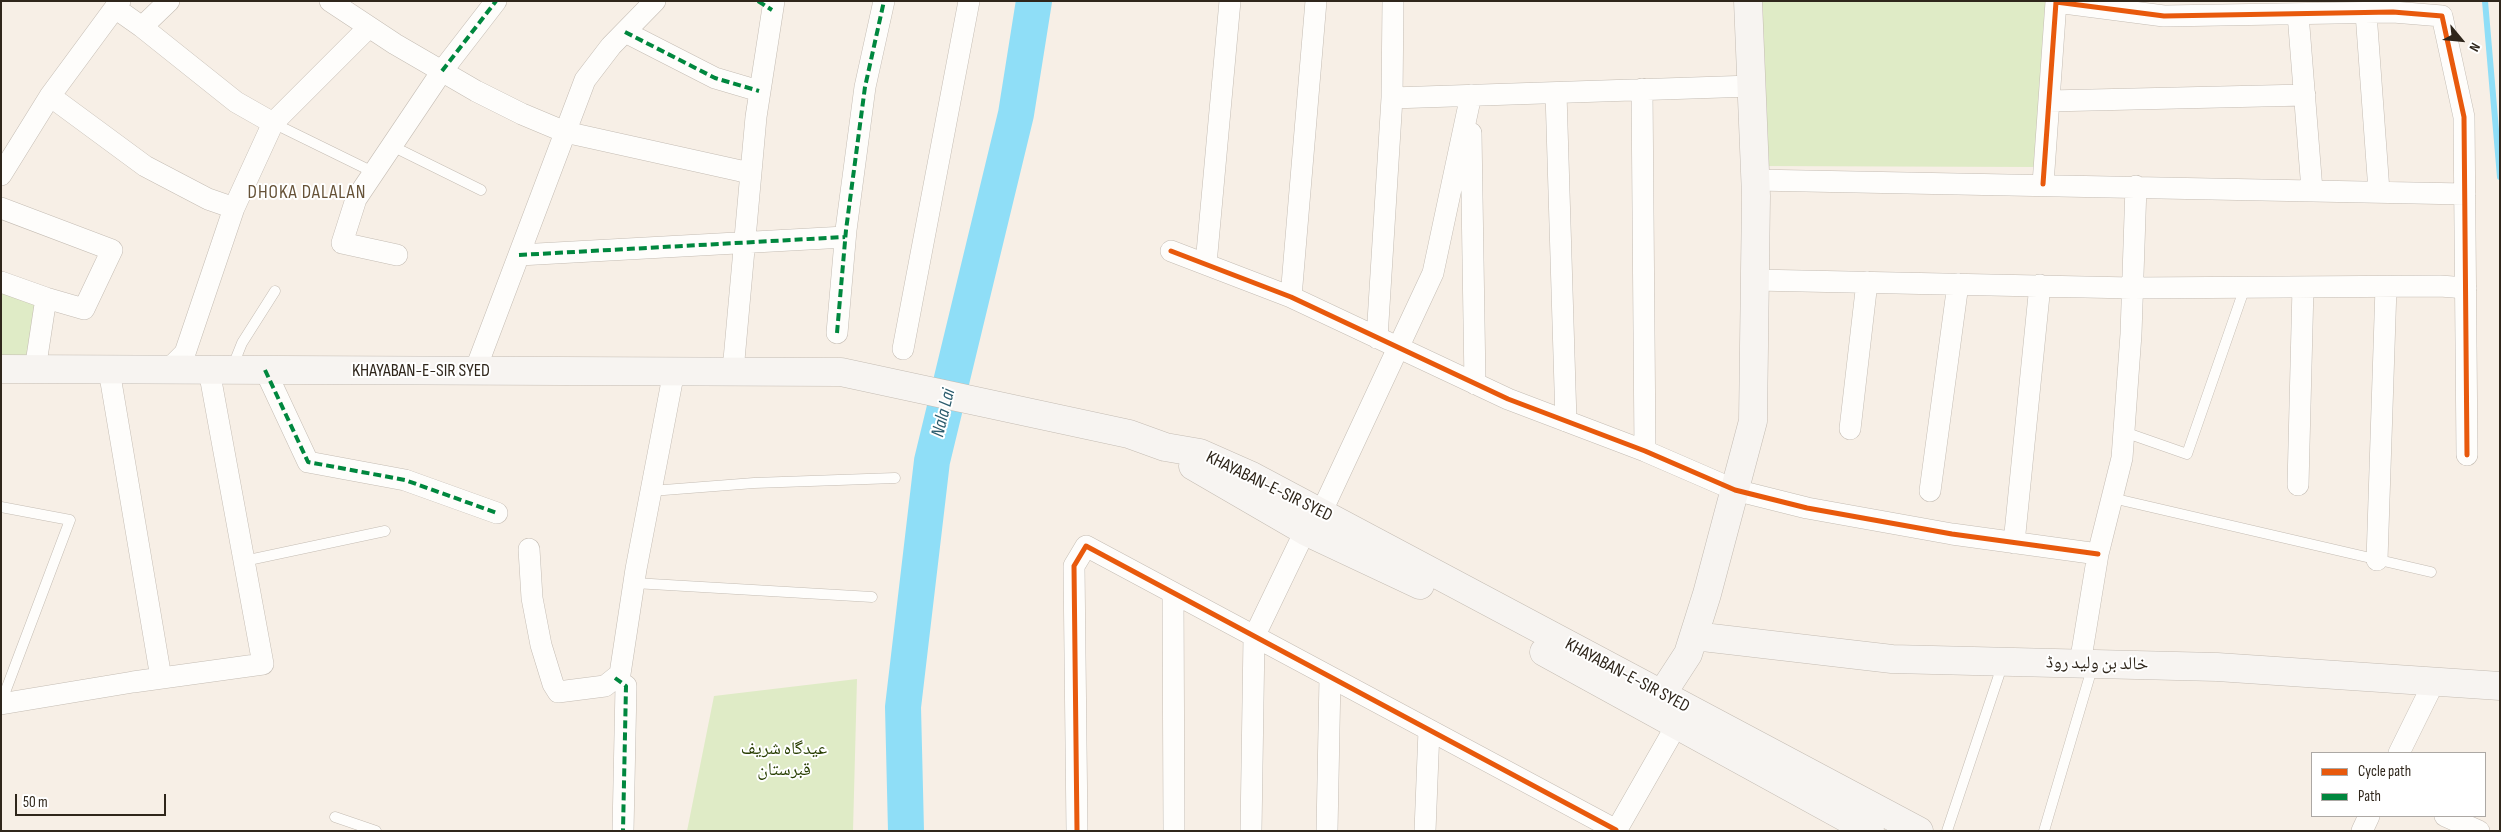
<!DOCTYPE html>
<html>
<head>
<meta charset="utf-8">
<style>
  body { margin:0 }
  #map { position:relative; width:2501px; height:832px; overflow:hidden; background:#f7efe6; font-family:"Sofia Sans Condensed",sans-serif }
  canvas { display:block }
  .frame { position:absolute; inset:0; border:2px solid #2f261b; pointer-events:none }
  .legend { position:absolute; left:2311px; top:752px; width:175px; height:65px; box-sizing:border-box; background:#fff; border:1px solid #aca8a4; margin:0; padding:6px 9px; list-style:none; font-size:15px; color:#2f261b }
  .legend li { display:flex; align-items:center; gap:10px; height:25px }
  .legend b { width:25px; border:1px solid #aca8a4 }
  .north { position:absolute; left:2436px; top:15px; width:50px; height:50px; -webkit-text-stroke:4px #fff; paint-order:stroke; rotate:118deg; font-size:14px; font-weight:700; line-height:20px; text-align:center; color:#2f261b }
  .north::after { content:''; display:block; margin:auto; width:18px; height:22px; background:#2f261b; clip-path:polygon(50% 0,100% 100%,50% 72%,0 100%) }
  .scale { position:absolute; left:15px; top:794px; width:151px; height:22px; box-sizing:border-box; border:2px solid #2f261b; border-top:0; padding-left:6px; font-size:15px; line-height:18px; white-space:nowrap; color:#2f261b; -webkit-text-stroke:4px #fff; paint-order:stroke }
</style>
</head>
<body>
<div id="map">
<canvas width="2501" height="832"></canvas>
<div class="frame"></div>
<ul class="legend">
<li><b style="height:6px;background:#e8590c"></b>Cycle path</li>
<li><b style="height:6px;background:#00873e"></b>Path</li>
</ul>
<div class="north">N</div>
<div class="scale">50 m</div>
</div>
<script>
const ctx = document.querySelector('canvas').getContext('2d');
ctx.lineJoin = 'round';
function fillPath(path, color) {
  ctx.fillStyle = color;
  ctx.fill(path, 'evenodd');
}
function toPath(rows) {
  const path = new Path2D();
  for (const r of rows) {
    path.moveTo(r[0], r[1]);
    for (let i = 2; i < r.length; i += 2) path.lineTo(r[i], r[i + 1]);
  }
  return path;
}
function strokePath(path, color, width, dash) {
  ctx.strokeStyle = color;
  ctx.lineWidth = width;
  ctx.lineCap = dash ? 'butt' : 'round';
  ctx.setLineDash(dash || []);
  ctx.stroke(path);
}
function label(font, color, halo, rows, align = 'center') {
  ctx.font = font + ' "Sofia Sans Condensed","Noto Naskh Arabic",sans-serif';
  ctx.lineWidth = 4;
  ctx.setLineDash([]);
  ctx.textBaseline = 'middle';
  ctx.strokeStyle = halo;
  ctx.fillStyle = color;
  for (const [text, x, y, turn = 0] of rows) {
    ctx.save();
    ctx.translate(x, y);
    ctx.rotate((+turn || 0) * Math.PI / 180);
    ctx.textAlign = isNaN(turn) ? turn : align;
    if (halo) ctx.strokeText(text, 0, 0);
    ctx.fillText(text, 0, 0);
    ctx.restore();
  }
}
fillPath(toPath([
  [1748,1,2047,1,2035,167,1755,166],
  [1,282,46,298,35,370,1,369],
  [857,679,853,831,687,831,714,696]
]), '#dfebc6');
strokePath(toPath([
  [2485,1,2500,177]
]), '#8fdef7', 6);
strokePath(toPath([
  [906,831,903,707,932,461,1016,114,1034,1]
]), '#8fdef7', 36);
const lane = toPath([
  [273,123,373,172],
  [392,146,481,190],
  [232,368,242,343,275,291],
  [2124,432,2187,454,2245,287],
  [651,491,754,483,895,478],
  [2112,498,2431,572],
  [1,507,70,520,1,703],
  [244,561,385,531],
  [634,583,872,597],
  [335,817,376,831],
  [1947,831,2003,663],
  [2044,831,2093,665]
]);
const street = toPath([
  [330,1,395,44,476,91,522,114,565,132,750,173],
  [115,8,142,27,169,1],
  [2366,13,2379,191],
  [2298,14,2312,190],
  [142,27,236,102,273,123],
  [625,32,715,78,759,91],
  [1642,89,1645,451],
  [1556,93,1566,421],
  [50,96,145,166,208,199,234,208],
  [1392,98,1752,86],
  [2049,101,2305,95],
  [1471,133,1475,384],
  [1,175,50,96,120,1],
  [1755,180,2465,194],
  [2043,184,2056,2,2164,16,2393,12,2442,16,2464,117,2467,455],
  [1,208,112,250,84,309,46,298],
  [1171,251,1291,297,1508,399,1645,451,1735,490,1807,508,1952,534,2098,554],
  [397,255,342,243,356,199,442,71,496,1],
  [519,255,845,237],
  [1206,264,1230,1],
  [1755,280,2132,288,2440,286,2466,288],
  [1,282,46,298,35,370],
  [1291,297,1316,1],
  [837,333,846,230,865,87,884,1],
  [1377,338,1392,98,1393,1],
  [903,349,969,1],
  [109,370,161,678],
  [168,370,185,353,234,208,273,123,369,27],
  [265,370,308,462,405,480,497,513],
  [475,371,585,80,611,46,655,1],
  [733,371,756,117,774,1],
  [1850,429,1867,282],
  [2298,485,2303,287],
  [1930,491,1958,284],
  [1321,513,1433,273,1471,95],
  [2014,543,2040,285],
  [529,549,532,598,541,645,553,684,558,692,605,686,620,674,636,569,674,371],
  [2377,560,2386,287],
  [1173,593,1174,831],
  [2080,664,2098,554,2122,458,2131,334,2136,186],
  [615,678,626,686,623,831],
  [1,704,133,682,263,664,209,370],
  [2399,753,2434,682],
  [2445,816,2479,831],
  [1077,831,1074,566,1086,546,1616,830],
  [1251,831,1254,637,1305,531],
  [1327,831,1330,677],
  [1425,831,1429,730],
  [1616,831,1676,726],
  [2362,831,2369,816]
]);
const secondary = toPath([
  [1,369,841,372,1129,434,1165,447,1200,453,1252,476,1919,831],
  [1193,466,1305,531,1420,585],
  [1694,636,1892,659,2217,667,2500,686],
  [1544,652,1870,831],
  [1662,694,1688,654,1707,594,1753,421,1756,196,1748,1]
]);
strokePath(lane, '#c4bcb3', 11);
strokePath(street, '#c4bcb3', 22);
strokePath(secondary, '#c4bcb3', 29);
strokePath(lane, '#fefdfb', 10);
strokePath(street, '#fefdfb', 21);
strokePath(secondary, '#f7f4f1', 28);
strokePath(toPath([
  [758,1,772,10],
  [625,32,715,78,759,91],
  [442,71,496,1],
  [519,255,845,237],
  [837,333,846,230,865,87,884,1],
  [265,370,308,462,405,480,497,513],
  [615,678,626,686,623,831]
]), '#00873e', 4, [8, 4]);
strokePath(toPath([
  [2043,184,2056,2,2164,16,2393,12,2442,16,2464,117,2467,455],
  [1171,251,1291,297,1508,399,1645,451,1735,490,1807,508,1952,534,2098,554],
  [1077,831,1074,566,1086,546,1616,830]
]), '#e8590c', 5);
label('18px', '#2f261b', '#fff', [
  ["KHAYABAN-E-SIR SYED",421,371],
  ["KHAYABAN-E-SIR SYED",1269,487,26],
  ["خالد بن ولید روڈ",2097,664,1],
  ["KHAYABAN-E-SIR SYED",1627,676,28]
]);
label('18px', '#273d00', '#fff', [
  ["عیدگاہ شریف",784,749],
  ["قبرستان",784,770]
]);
ctx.letterSpacing = '1px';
label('19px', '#665237', '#fff', [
  ["DHOKA DALALAN",307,193]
]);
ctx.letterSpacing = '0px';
label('italic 19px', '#2a5b6c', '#fff', [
  ["Nala Lai",944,413,-76]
]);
</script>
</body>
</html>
